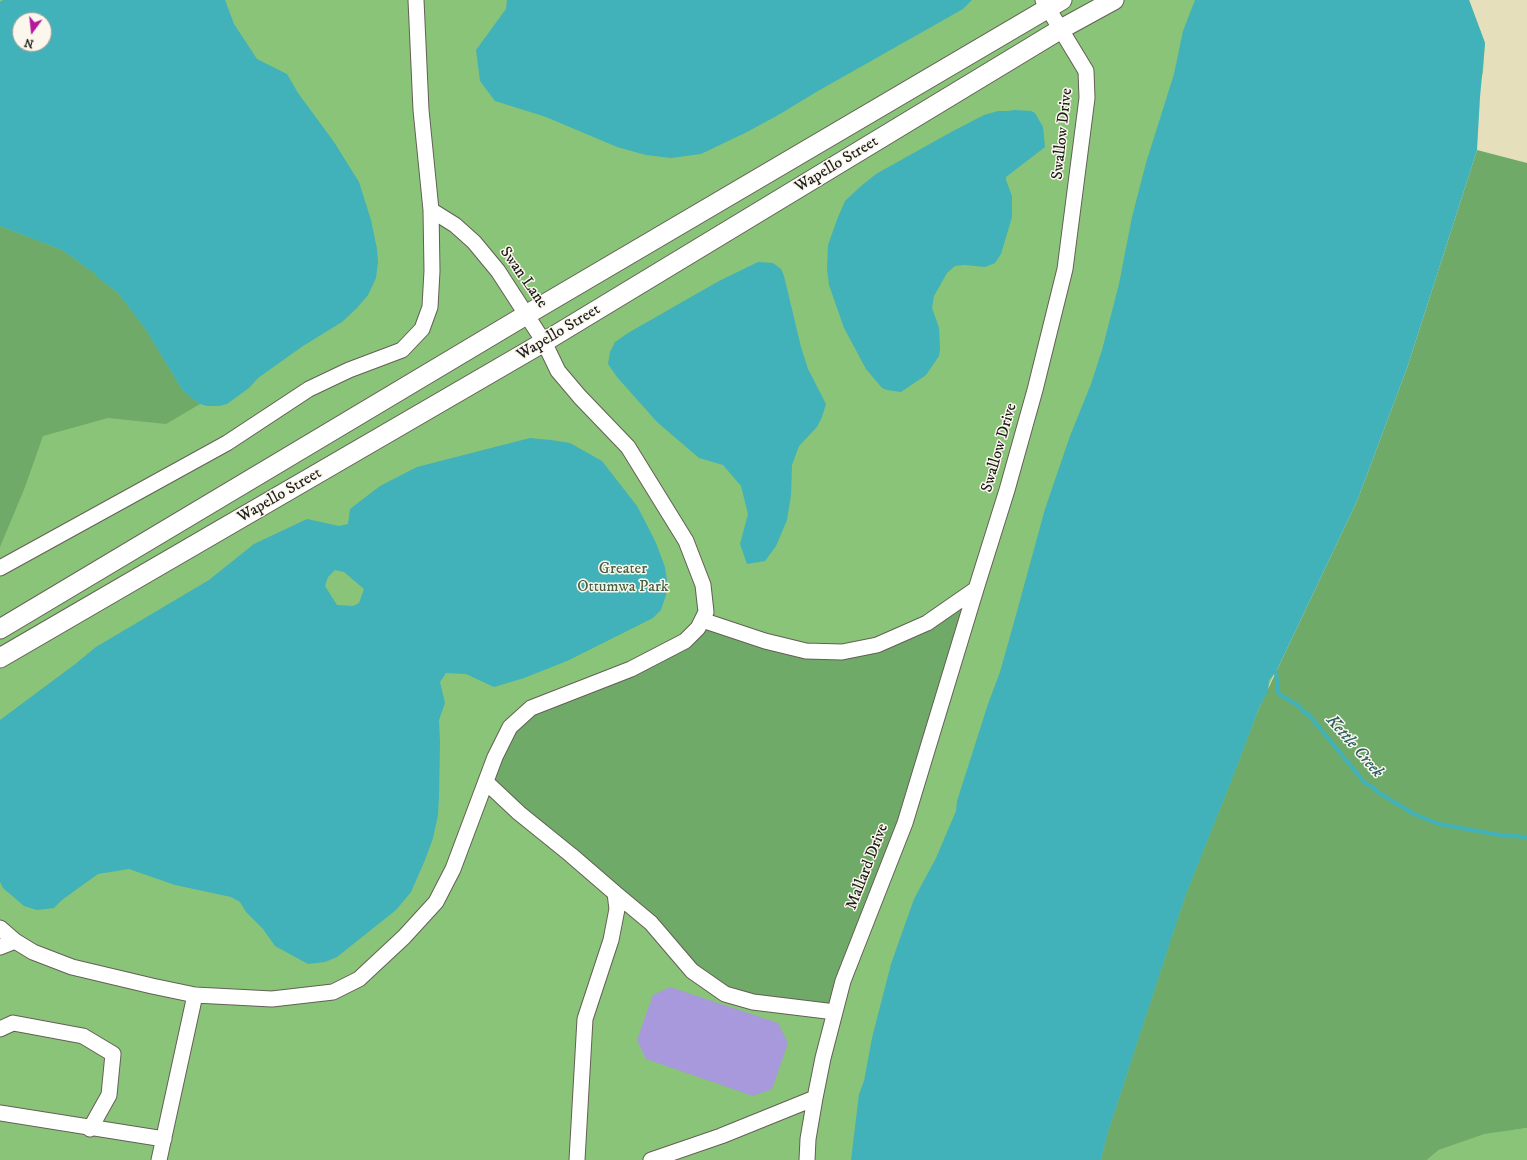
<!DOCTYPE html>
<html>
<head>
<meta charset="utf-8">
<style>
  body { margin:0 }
  #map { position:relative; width:1527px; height:1160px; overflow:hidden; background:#e6dfbb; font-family:"IM FELL DW Pica",serif }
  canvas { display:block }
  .north { position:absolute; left:12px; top:12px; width:40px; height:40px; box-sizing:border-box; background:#fbf7ec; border:1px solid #a29f99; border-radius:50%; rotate:195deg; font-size:11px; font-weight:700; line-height:16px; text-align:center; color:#1c1c1c }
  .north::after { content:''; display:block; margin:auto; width:14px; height:18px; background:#b5179e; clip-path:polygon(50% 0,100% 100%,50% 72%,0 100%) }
</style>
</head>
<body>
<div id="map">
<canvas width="1527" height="1160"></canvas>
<div class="north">N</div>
</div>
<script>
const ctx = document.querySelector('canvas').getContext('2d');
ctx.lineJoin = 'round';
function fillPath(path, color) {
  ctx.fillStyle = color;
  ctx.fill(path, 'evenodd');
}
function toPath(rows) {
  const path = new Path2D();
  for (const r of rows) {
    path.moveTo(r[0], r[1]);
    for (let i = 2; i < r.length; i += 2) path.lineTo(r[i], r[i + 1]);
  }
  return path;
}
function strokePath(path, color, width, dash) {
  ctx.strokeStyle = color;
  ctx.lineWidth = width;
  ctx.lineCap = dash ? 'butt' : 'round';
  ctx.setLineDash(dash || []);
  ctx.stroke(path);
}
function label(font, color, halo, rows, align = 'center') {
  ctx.font = font + ' "IM FELL DW Pica",serif';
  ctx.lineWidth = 3;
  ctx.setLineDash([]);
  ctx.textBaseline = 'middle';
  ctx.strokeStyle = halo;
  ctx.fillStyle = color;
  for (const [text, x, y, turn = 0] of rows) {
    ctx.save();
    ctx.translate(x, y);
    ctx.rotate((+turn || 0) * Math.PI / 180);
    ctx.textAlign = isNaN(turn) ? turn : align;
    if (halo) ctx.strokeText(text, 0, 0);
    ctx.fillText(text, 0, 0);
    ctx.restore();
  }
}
fillPath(toPath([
  [0,0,1469,0,1485,43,1483,72,1397,394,1259,708,1103,1160,0,1160],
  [20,20,44,20,44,44,20,44],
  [1527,1128,1527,1160,1427,1160,1439,1150,1484,1133]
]), '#8ac479');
fillPath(toPath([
  [1477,150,1527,163,1527,1128,1484,1134,1439,1150,1427,1160,1101,1160,1108,1132,1185,897,1234,774,1259,708,1357,501,1407,368],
  [0,226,62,250,94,273,97,277,118,293,146,330,183,391,200,404,166,424,108,418,43,436,25,487,0,547],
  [976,589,835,1012,725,994,651,923,486,782,495,757,531,708,685,641,706,612,765,641,798,649,877,645]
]), '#6faa69');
fillPath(toPath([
  [3,0,225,0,234,24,257,59,287,74,298,93,334,142,359,182,371,220,377,249,378,262,376,278,368,295,357,308,342,322,303,346,258,378,249,388,227,404,219,406,207,406,200,404,193,399,183,391,146,330,118,293,97,277,94,273,62,250,0,226,0,2],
  [20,20,44,20,44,44,20,44],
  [507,0,972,0,963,9,818,91,780,114,747,132,701,154,671,158,646,155,617,147,546,117,495,101,480,81,476,50,506,9],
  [1195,0,1469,0,1485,43,1480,97,1477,150,1407,368,1357,501,1276,672,1269,680,1268,691,1259,708,1234,774,1185,897,1108,1132,1101,1160,851,1160,859,1094,864,1081,872,1038,891,964,914,899,936,858,956,811,957,801,988,704,1000,672,1016,615,1045,509,1070,436,1091,384,1102,350,1119,284,1132,217,1146,163,1174,74,1183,31],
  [1014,110,1031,111,1035,113,1043,127,1045,147,1006,177,1006,180,1012,196,1012,217,1001,254,995,263,985,267,965,265,955,266,947,273,934,296,932,308,939,328,940,349,939,356,926,375,901,392,887,390,882,388,866,369,844,328,829,285,827,269,828,245,838,217,845,201,861,186,876,174,953,131,984,115,998,111,1008,111],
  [758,262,773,263,781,269,784,276,801,347,808,369,826,404,822,417,817,427,799,446,792,465,791,495,787,520,776,546,765,561,747,564,740,544,748,514,741,486,723,465,699,458,657,422,617,377,608,364,610,352,615,342,628,333,719,281],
  [530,438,551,440,570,443,602,461,637,506,647,525,656,543,665,567,667,580,666,595,661,610,653,618,567,661,524,678,494,687,466,674,446,673,440,682,445,703,439,720,440,742,439,796,438,815,433,838,425,860,411,892,396,910,337,957,325,962,308,964,275,946,263,929,246,912,240,902,231,897,175,885,129,869,98,874,62,900,54,908,37,910,24,906,3,888,0,882,0,720,74,665,96,647,209,580,254,544,307,519,339,526,348,524,350,509,380,486,417,467],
  [335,570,344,572,364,589,359,603,353,606,337,605,325,586,328,577]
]), '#41b1ba');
strokePath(toPath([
  [1271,672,1276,672,1278,693,1300,707,1305,713,1308,714,1365,783,1373,787,1376,791,1414,814,1439,824,1500,835,1527,837]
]), '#41b1ba', 4);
fillPath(toPath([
  [670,987,778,1023,788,1043,772,1089,753,1096,646,1059,637,1040,653,995]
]), '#a899dc');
const minor = toPath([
  [0,568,227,443,309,389,349,370,402,350,422,329,430,307,432,271,431,210],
  [702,620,765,641,806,651,842,652,877,645,927,623,976,589,1007,490,1035,390,1065,269,1087,98,1086,71,1043,0],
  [486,782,519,813,571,855,615,893,617,909,611,940,585,1019,577,1160],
  [615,893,651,923,692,971,725,994,753,1002,835,1012],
  [0,928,15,941],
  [0,947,15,941,33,952,72,967,152,986,195,995,272,999,333,992,359,979,404,937,436,902,453,869,495,757,510,727,531,708,631,669,685,641,698,628,706,612,703,585,686,541,628,447,580,397,558,371,544,342,498,271,474,242,455,225,431,210,421,110,416,0],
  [0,1029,13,1023,83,1036,113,1054,109,1095,90,1129],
  [0,1113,164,1139],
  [159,1160,195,995],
  [651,1160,721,1136,815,1098],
  [807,1160,808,1139,815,1098,823,1058,843,981,905,823,976,589]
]);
const major = toPath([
  [0,629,526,315,1062,0],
  [0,658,544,342,1061,29,1114,0]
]);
strokePath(minor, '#636054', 17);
strokePath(major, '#636054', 21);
strokePath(minor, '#fff', 15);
strokePath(major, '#fff', 19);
label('16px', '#1c1c1c', '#fbf7ec', [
  ["Swallow Drive",1063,134,-84],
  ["Wapello Street",837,165,-31],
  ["Swan Lane",523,278,55],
  ["Wapello Street",559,333,-31],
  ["Swallow Drive",1000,448,-74],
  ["Wapello Street",280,496,-30],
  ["Mallard Drive",868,867,-69]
]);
label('16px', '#485f41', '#fbf7ec', [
  ["Greater",623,570],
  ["Ottumwa Park",623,588]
]);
label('italic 17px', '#2d5f63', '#fbf7ec', [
  ["Kettle Creek",1354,747,49]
]);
</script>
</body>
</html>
